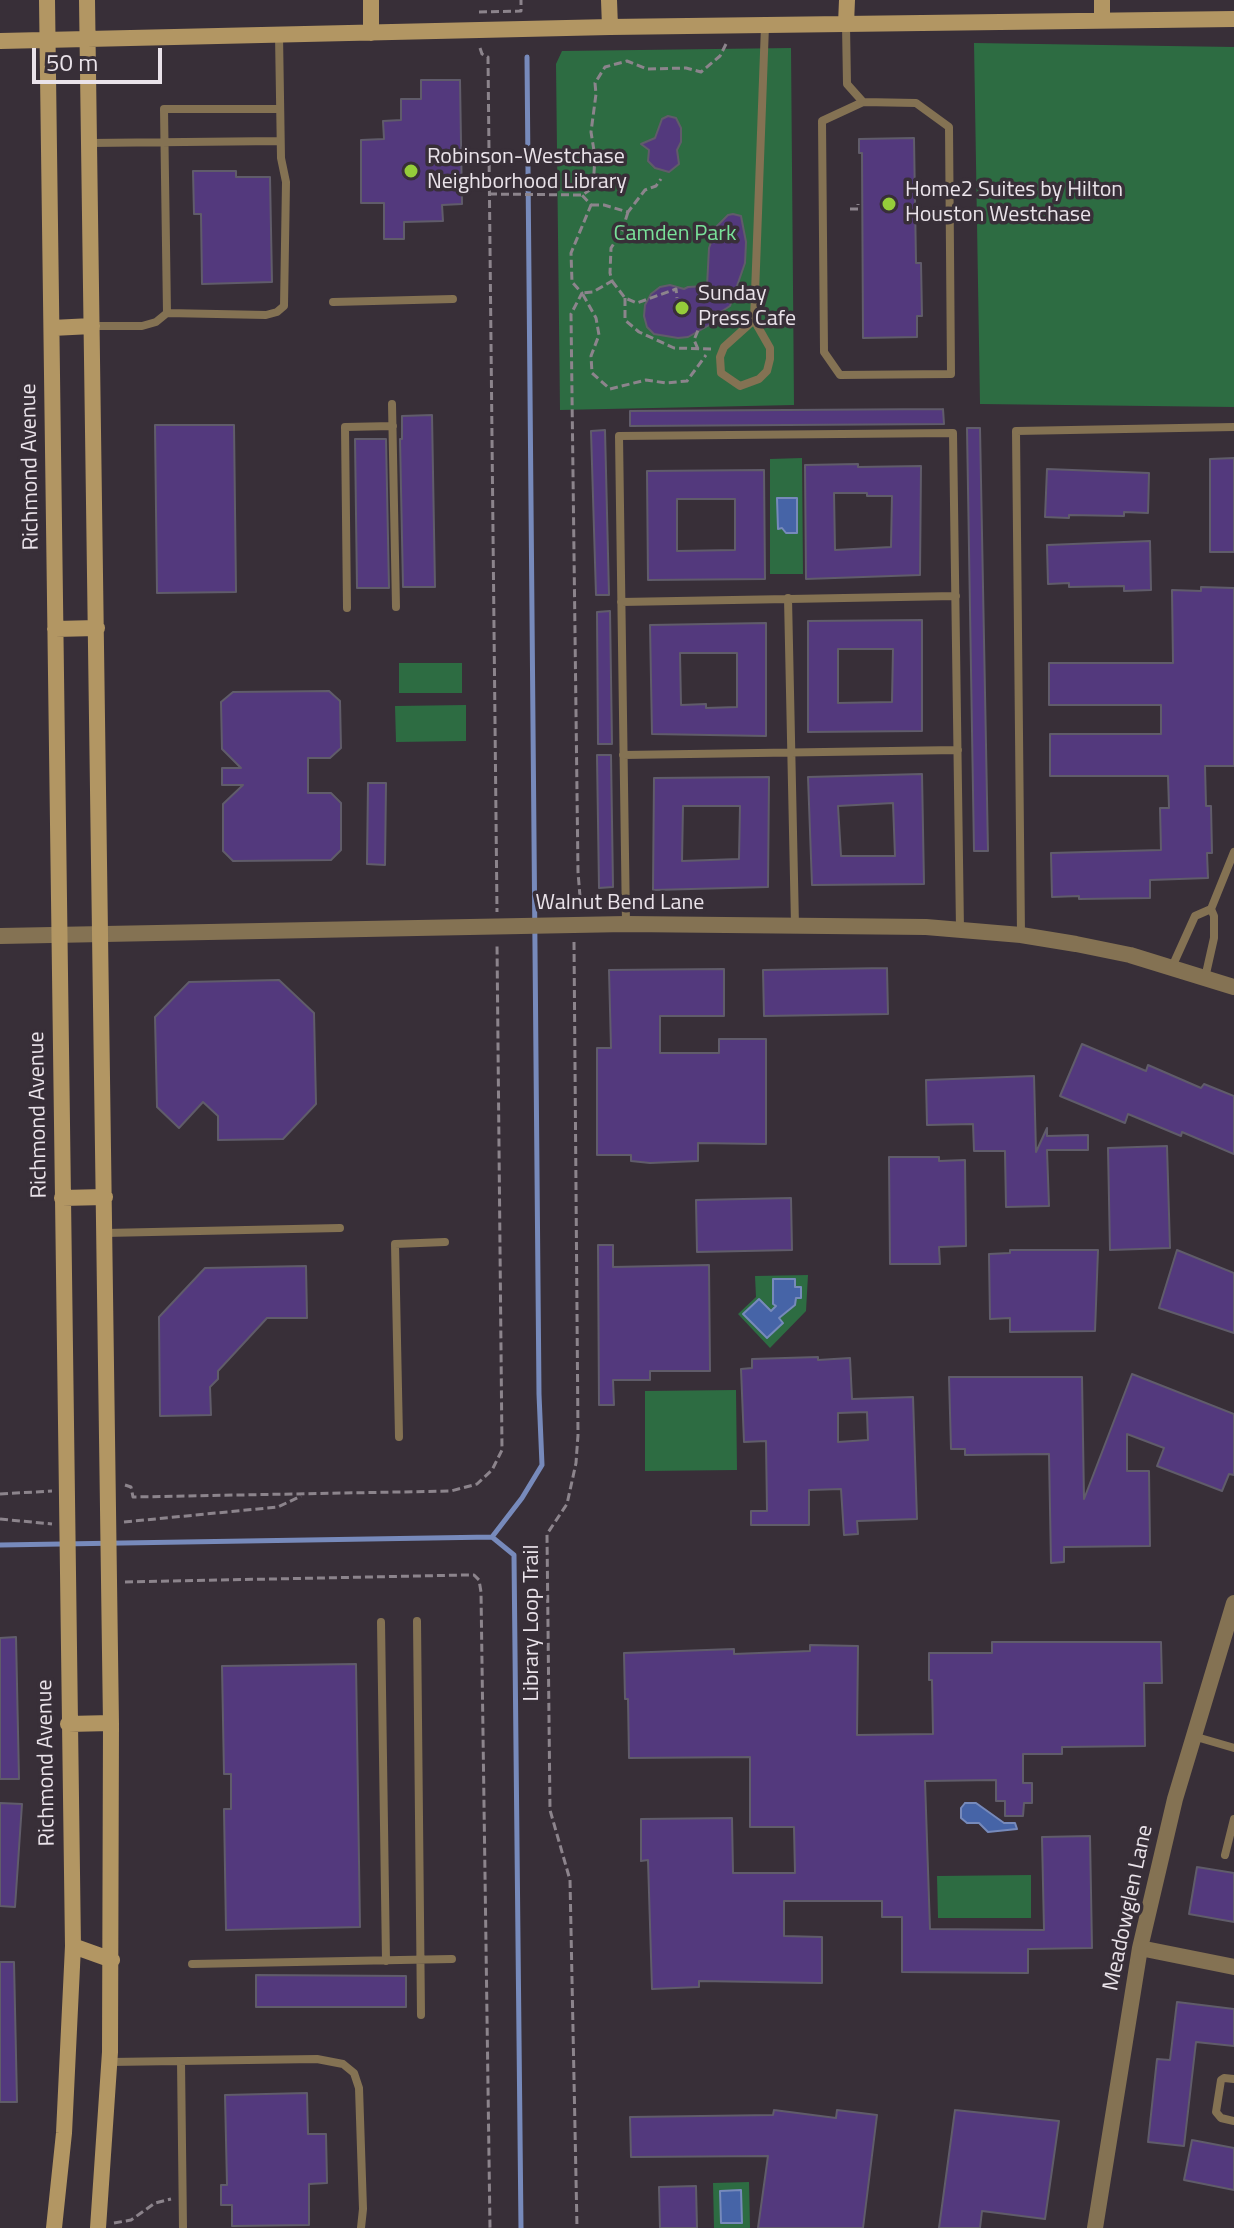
<!DOCTYPE html>
<html>
<head>
<meta charset="utf-8">
<style>
  body { margin:0 }
  #map { position:relative; width:1234px; height:2228px; overflow:hidden; background:#382f38; font-family:"Titillium Web",sans-serif }
  canvas { display:block }
  .scale { position:absolute; left:32px; top:48px; width:130px; height:36px; box-sizing:border-box; border:4px solid #eae3ea; border-top:0; padding-left:10px; font-size:24px; line-height:28px; white-space:nowrap; color:#eae3ea; -webkit-text-stroke:6px #382f38; paint-order:stroke }
</style>
</head>
<body>
<div id="map">
<canvas width="1234" height="2228"></canvas>
<div class="scale">50 m</div>
</div>
<script>
const ctx = document.querySelector('canvas').getContext('2d');
ctx.lineJoin = 'round';
function fillPath(path, color) {
  ctx.fillStyle = color;
  ctx.fill(path, 'evenodd');
}
function toPath(rows) {
  const path = new Path2D();
  for (const r of rows) {
    path.moveTo(r[0], r[1]);
    for (let i = 2; i < r.length; i += 2) path.lineTo(r[i], r[i + 1]);
  }
  return path;
}
function strokePath(path, color, width, dash) {
  ctx.strokeStyle = color;
  ctx.lineWidth = width;
  ctx.lineCap = dash ? 'butt' : 'round';
  ctx.setLineDash(dash || []);
  ctx.stroke(path);
}
function label(font, color, halo, rows, align = 'center') {
  ctx.font = font + ' "Titillium Web",sans-serif';
  ctx.lineWidth = 7;
  ctx.setLineDash([]);
  ctx.textBaseline = 'middle';
  ctx.strokeStyle = halo;
  ctx.fillStyle = color;
  for (const [text, x, y, turn = 0] of rows) {
    ctx.save();
    ctx.translate(x, y);
    ctx.rotate((+turn || 0) * Math.PI / 180);
    ctx.textAlign = isNaN(turn) ? turn : align;
    if (halo) ctx.strokeText(text, 0, 0);
    ctx.fillText(text, 0, 0);
    ctx.restore();
  }
}
fillPath(toPath([
  [974,43,1234,47,1234,407,980,404],
  [791,48,794,405,560,410,556,64,562,51],
  [802,458,803,574,770,574,770,459],
  [399,663,462,663,462,693,399,693],
  [466,705,466,741,396,742,395,706],
  [808,1275,806,1311,770,1348,738,1314,756,1297,755,1276],
  [736,1390,737,1470,645,1471,645,1391],
  [1031,1875,1031,1918,938,1918,937,1876],
  [749,2182,750,2228,714,2228,713,2183]
]), '#2d6c42');
const water = toPath([
  [777,498,797,498,797,533,786,533,782,528,778,529,777,498],
  [773,1279,795,1279,795,1287,801,1287,801,1298,796,1298,795,1305,779,1318,783,1323,767,1338,743,1314,759,1299,771,1311,776,1306,773,1304,773,1279],
  [965,1803,976,1803,1004,1823,1015,1823,1017,1829,988,1832,979,1823,967,1823,961,1818,961,1808,965,1803],
  [741,2190,742,2223,721,2223,720,2191,741,2190]
]);
fillPath(water, '#4664a7');
strokePath(water, '#778abb', 2);
strokePath(toPath([
  [492,1537,522,1498,542,1465,539,1394,527,57],
  [0,1545,492,1537,514,1555,521,2228]
]), '#778abb', 5);
const building = toPath([
  [421,80,460,80,462,204,442,205,443,221,404,222,404,239,384,239,384,203,361,203,361,140,384,139,383,121,401,120,401,99,421,99,421,80],
  [668,116,676,118,681,128,681,142,677,150,679,164,669,172,655,168,648,161,649,150,641,144,655,138,662,119,668,116],
  [914,138,916,263,921,263,922,316,917,316,917,337,863,338,862,153,859,153,859,139,914,138],
  [193,171,236,171,236,177,270,177,272,282,202,284,201,214,194,214,193,171],
  [733,214,741,216,746,242,745,263,730,306,719,313,713,323,688,337,678,338,654,334,647,327,644,316,645,305,651,294,660,287,670,285,684,289,688,287,707,286,709,248,717,226,728,215,733,214],
  [943,409,944,424,630,426,630,411,943,409],
  [432,415,435,587,403,587,400,439,402,439,402,416,432,415],
  [155,425,234,425,236,592,157,593,155,425],
  [967,428,980,428,988,851,974,851,967,428],
  [605,430,609,595,596,595,591,431,605,430],
  [355,439,386,439,389,588,357,588,355,439],
  [1234,458,1234,552,1210,552,1210,459,1234,458],
  [858,464,858,467,921,466,920,575,806,579,805,465,858,464],
  [834,493,867,493,867,496,892,496,891,547,835,550,834,493],
  [1047,469,1149,473,1148,513,1124,512,1124,516,1069,515,1069,518,1045,517,1047,469],
  [764,470,765,579,648,580,647,471,764,470],
  [677,499,735,499,735,550,677,551,677,499],
  [1150,541,1151,590,1124,591,1124,586,1069,587,1069,583,1048,584,1047,545,1150,541],
  [1201,587,1234,588,1234,766,1205,766,1206,806,1211,806,1212,853,1207,853,1208,878,1150,880,1150,898,1079,899,1079,896,1052,897,1051,853,1161,850,1160,808,1169,808,1168,776,1050,776,1050,734,1161,734,1161,705,1049,705,1049,663,1173,663,1172,590,1201,591,1201,587],
  [610,611,612,744,598,744,597,612,610,611],
  [922,620,922,731,808,732,808,621,922,620],
  [838,649,893,649,892,702,838,703,838,649],
  [766,623,766,736,652,734,650,625,766,623],
  [680,653,737,653,737,707,706,708,706,704,681,705,680,653],
  [329,691,340,701,341,748,330,758,308,758,308,793,331,793,341,803,341,850,331,860,233,861,223,851,223,804,243,785,222,785,222,768,241,768,222,749,221,702,233,692,329,691],
  [597,755,611,755,613,887,599,888,597,755],
  [922,774,924,884,812,885,808,777,922,774],
  [893,803,895,856,841,856,838,806,893,803],
  [769,777,768,887,653,890,654,778,769,777],
  [683,806,740,806,739,859,682,861,683,806],
  [368,783,386,783,385,865,367,864,368,783],
  [887,968,888,1014,764,1016,763,970,887,968],
  [724,969,724,1016,660,1016,660,1053,719,1053,719,1039,766,1039,766,1144,698,1143,698,1161,650,1163,631,1161,631,1155,597,1155,597,1048,611,1048,609,970,724,969],
  [279,980,314,1013,316,1104,283,1139,218,1140,218,1116,203,1102,179,1128,157,1107,155,1017,189,982,279,980],
  [1082,1044,1146,1071,1148,1065,1201,1088,1204,1084,1234,1096,1234,1154,1182,1132,1181,1136,1128,1114,1125,1123,1060,1096,1082,1044],
  [1034,1076,1036,1152,1047,1128,1047,1136,1088,1135,1088,1150,1047,1150,1049,1206,1006,1207,1005,1151,974,1151,973,1124,927,1125,926,1080,1034,1076],
  [1167,1146,1170,1248,1110,1250,1108,1148,1167,1146],
  [889,1157,939,1157,939,1161,965,1160,966,1246,939,1247,940,1264,890,1264,889,1157],
  [791,1198,792,1250,697,1252,696,1200,791,1198],
  [598,1245,613,1245,613,1267,709,1265,710,1371,650,1371,650,1380,613,1380,614,1405,599,1405,598,1245],
  [1010,1250,1098,1250,1095,1331,1010,1332,1010,1318,990,1319,989,1254,1010,1253,1010,1250],
  [1177,1250,1234,1273,1234,1333,1159,1308,1177,1250],
  [306,1266,307,1318,267,1318,218,1371,218,1379,210,1387,211,1415,160,1416,159,1317,205,1268,306,1266],
  [818,1357,818,1360,850,1358,852,1399,913,1397,917,1519,857,1521,858,1534,844,1535,841,1489,809,1490,809,1525,751,1525,751,1511,767,1511,766,1441,744,1442,741,1369,752,1368,752,1359,818,1357],
  [867,1412,868,1440,838,1442,838,1413,867,1412],
  [1132,1374,1234,1414,1234,1475,1229,1474,1222,1491,1157,1466,1164,1448,1127,1434,1127,1471,1149,1471,1150,1546,1064,1547,1064,1562,1051,1563,1049,1454,965,1455,965,1449,951,1449,949,1377,1082,1377,1084,1499,1132,1374],
  [16,1637,19,1779,0,1779,0,1638,16,1637],
  [992,1642,1161,1642,1162,1683,1144,1683,1145,1746,1062,1747,1062,1754,1023,1754,1023,1783,1032,1783,1032,1803,1024,1803,1023,1816,1005,1816,1005,1801,996,1801,996,1780,925,1781,930,1929,1044,1930,1042,1837,1090,1836,1092,1948,1028,1949,1028,1973,902,1972,902,1917,882,1917,882,1901,784,1901,784,1936,822,1937,822,1983,699,1981,699,1987,652,1989,648,1860,641,1861,641,1819,732,1818,733,1873,795,1873,794,1827,750,1827,750,1757,629,1758,628,1699,625,1699,624,1653,734,1649,734,1654,810,1651,810,1645,858,1646,857,1735,933,1734,932,1680,929,1680,929,1653,992,1653,992,1642],
  [356,1664,360,1927,226,1930,224,1809,231,1809,231,1774,224,1774,222,1666,356,1664],
  [0,1803,22,1804,15,1907,0,1906,0,1803],
  [1197,1867,1234,1873,1234,1922,1189,1914,1197,1867],
  [0,1962,14,1962,17,2102,0,2102,0,1962],
  [256,1975,406,1976,406,2007,256,2007,256,1975],
  [1177,2002,1234,2009,1234,2046,1196,2042,1184,2146,1148,2142,1157,2059,1170,2060,1177,2002],
  [307,2093,308,2134,326,2134,327,2183,309,2184,309,2225,232,2226,232,2205,221,2205,221,2185,227,2185,225,2095,307,2093],
  [774,2110,836,2118,837,2110,877,2115,863,2228,758,2228,768,2156,631,2157,630,2117,773,2115,774,2110],
  [955,2110,1059,2121,1045,2219,982,2211,980,2228,939,2228,955,2110],
  [1192,2140,1234,2148,1234,2190,1184,2180,1192,2140],
  [696,2186,697,2228,660,2228,659,2187,696,2186]
]);
fillPath(building, '#53397d');
strokePath(building, '#605c6a', 2);
strokePath(toPath([
  [479,12,521,11,521,0],
  [480,48,482,54,488,57,497,912],
  [489,194,582,195,593,188,595,157,591,132,596,94,595,83,605,67,627,61,647,69,686,68,701,72,720,56,726,44],
  [591,205,604,205,628,212,645,190,656,186,661,179],
  [850,209,858,209,858,204],
  [628,212,622,231,611,248,610,273,612,281,593,292,582,293,596,318,599,335,591,356,592,373,610,389,646,380,666,383,687,381,706,355],
  [612,281,625,298,637,303,676,289,677,298],
  [625,298,625,320,639,332,674,348,711,349],
  [698,349,694,340,701,323],
  [581,909,578,872,571,314,582,293,572,282,571,253,591,205,582,195],
  [574,942,578,1435,576,1463,567,1504,547,1534,550,1810,570,1880,577,2228],
  [125,1485,131,1487,133,1497,451,1491,477,1484,492,1470,502,1450,497,943],
  [0,1494,52,1491],
  [0,1519,52,1524],
  [124,1522,278,1507,301,1496],
  [125,1582,466,1575,474,1575,479,1580,481,1592,490,2228],
  [114,2223,131,2220,155,2203,171,2199]
]), '#8c848c', 3, [8, 4]);
strokePath(toPath([
  [846,25,847,84,863,102,916,103,949,127,951,374,840,375,824,352,822,121,863,102],
  [89,143,280,141],
  [333,302,453,299],
  [167,313,164,109,280,109],
  [754,320,724,347,720,357,721,373,740,386,759,379,767,371,770,359,770,348,754,320,765,26],
  [92,326,142,326,156,322,167,313,266,315,277,312,284,306,286,182,281,158,279,35],
  [392,404,396,607],
  [788,598,795,925],
  [621,602,956,596],
  [347,608,345,427,393,426],
  [623,755,958,750],
  [1211,909,1234,852],
  [626,924,619,436,953,433,960,930],
  [1021,935,1016,431,1234,427],
  [1172,967,1195,916,1211,909,1214,916,1214,938,1205,978],
  [105,1233,340,1228],
  [399,1437,395,1244,445,1242],
  [417,1621,421,2015],
  [381,1622,386,1961],
  [1193,1736,1234,1748],
  [1225,1855,1234,1819],
  [192,1964,452,1959],
  [181,2061,183,2228],
  [110,2062,317,2059,343,2064,354,2073,359,2088,363,2209,361,2228],
  [1234,2079,1224,2078,1221,2080,1216,2112,1221,2118,1234,2121]
]), '#847253', 8);
strokePath(toPath([
  [0,936,626,924,926,927,1021,935,1076,944,1130,955,1234,987],
  [1140,1948,1234,1967],
  [1095,2228,1140,1948,1175,1799,1234,1603]
]), '#847253', 16);
strokePath(toPath([
  [47,0,73,1946,64,2133,54,2228],
  [87,0,111,1723,110,2052,98,2228],
  [371,0,371,33],
  [609,0,610,27],
  [1102,20,1102,0],
  [846,24,847,0],
  [0,41,610,27,1234,19],
  [52,328,92,326],
  [55,629,97,628],
  [62,1198,105,1197],
  [68,1724,111,1723],
  [73,1946,112,1960]
]), '#b29663', 16);
for (const [x, y, r, color] of [
  [411,171,8,"#95cc3a"],
  [889,204,8,"#95cc3a"],
  [682,308,8,"#95cc3a"]
]) {
  const dot = new Path2D();
  dot.arc(x, y, r, 0, 2 * Math.PI);
  ctx.fillStyle = color;
  ctx.fill(dot);
  strokePath(dot, '#382f38', 3);
}
label('22px', '#eae3ea', '#382f38', [
  ["Robinson-Westchase",427,158],
  ["Neighborhood Library",427,183],
  ["Home2 Suites by Hilton",905,191],
  ["Houston Westchase",905,216],
  ["Sunday",698,295],
  ["Press Cafe",698,320]
], 'left');
label('22px', '#79e199', '#382f38', [
  ["Camden Park",675,235]
]);
label('22px', '#eae3ea', '#382f38', [
  ["Richmond Avenue",31,467,-91],
  ["Walnut Bend Lane",620,904],
  ["Richmond Avenue",39,1115,-91],
  ["Library Loop Trail",533,1623,-90],
  ["Richmond Avenue",47,1763,-91],
  ["Meadowglen Lane",1129,1908,-78]
]);
</script>
</body>
</html>
